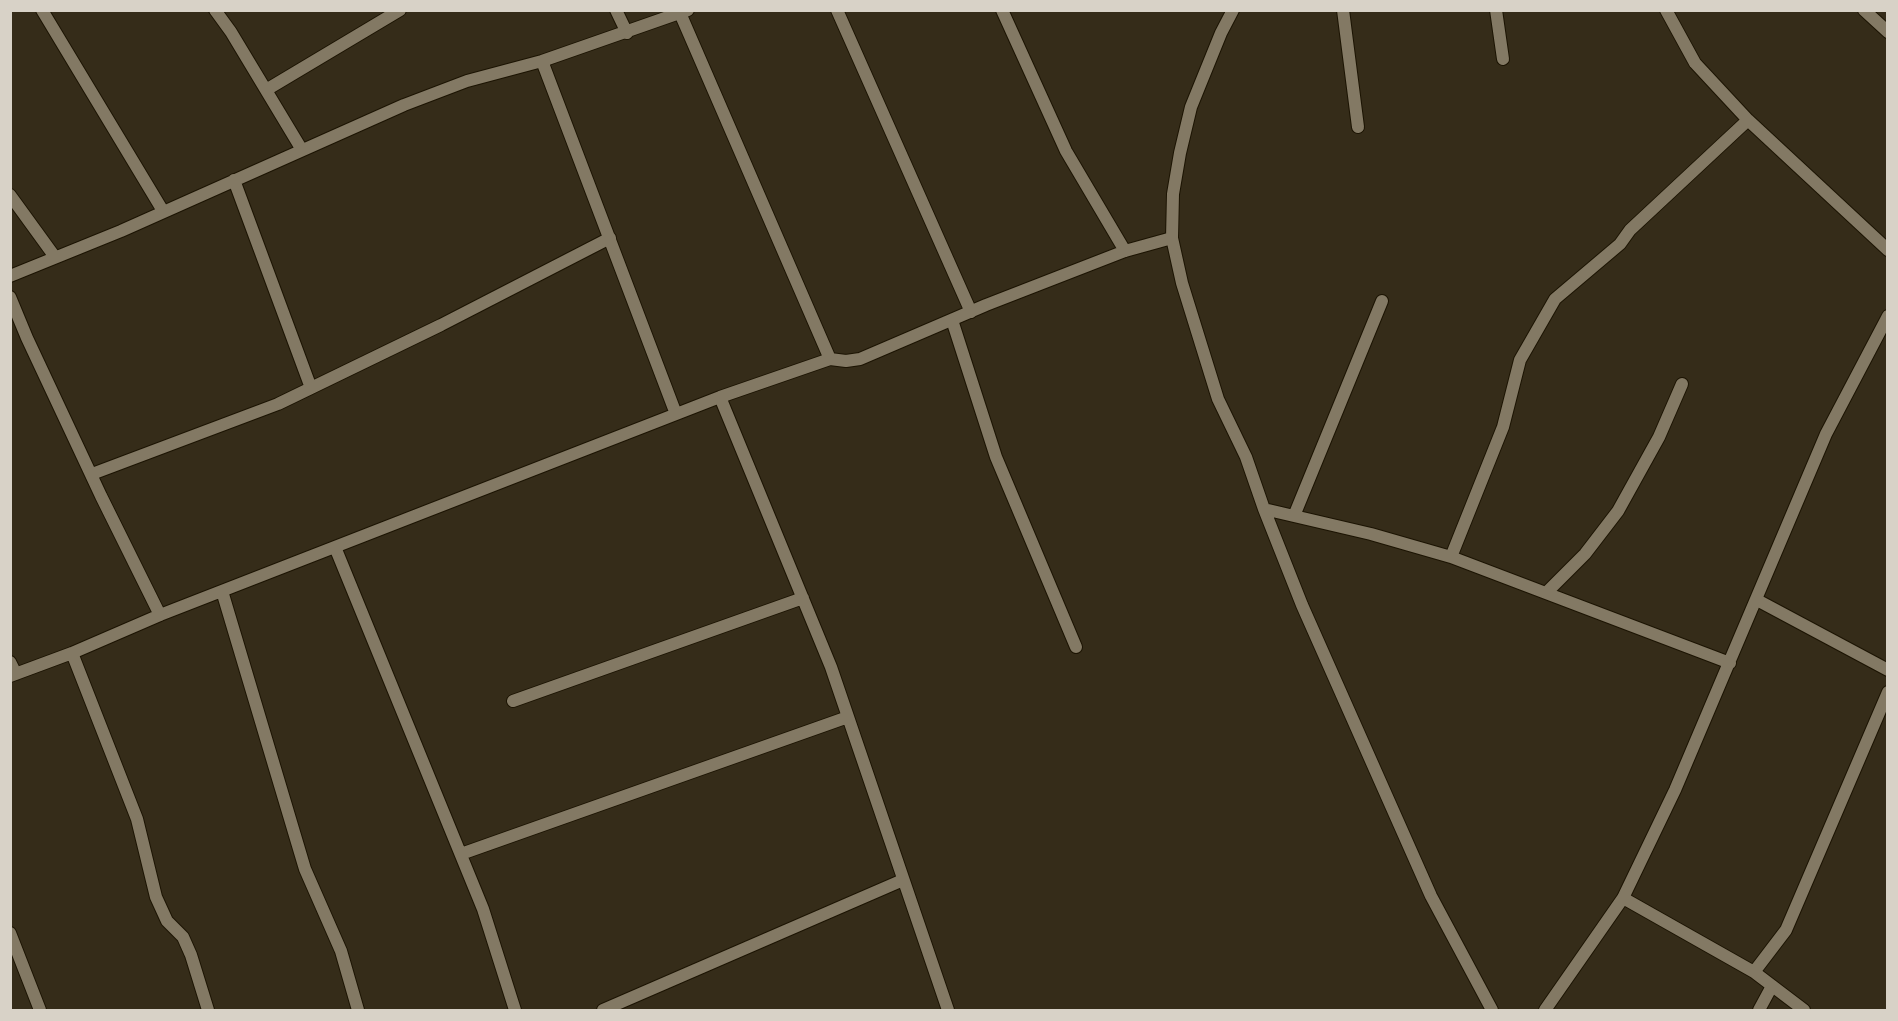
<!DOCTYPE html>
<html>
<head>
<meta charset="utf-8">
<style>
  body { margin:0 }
  #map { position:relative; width:1898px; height:1021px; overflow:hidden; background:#352c19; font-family:"Public Sans",sans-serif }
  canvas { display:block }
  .frame { position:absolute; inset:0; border:12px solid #d8d2c7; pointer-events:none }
</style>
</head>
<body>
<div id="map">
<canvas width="1898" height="1021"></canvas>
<div class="frame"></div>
</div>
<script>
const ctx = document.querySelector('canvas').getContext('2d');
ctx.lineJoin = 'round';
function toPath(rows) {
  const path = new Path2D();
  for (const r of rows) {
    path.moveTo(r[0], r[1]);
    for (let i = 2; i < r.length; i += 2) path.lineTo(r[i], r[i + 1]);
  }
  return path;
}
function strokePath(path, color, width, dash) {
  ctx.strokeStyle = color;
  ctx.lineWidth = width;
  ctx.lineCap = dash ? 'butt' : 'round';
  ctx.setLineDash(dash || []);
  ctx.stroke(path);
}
const minor = toPath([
  [42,10,163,211],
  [215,10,231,32,302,150],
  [616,10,627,33],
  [837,10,971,312],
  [1002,10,1066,151,1125,251],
  [1233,10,1221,33,1191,107,1180,153,1173,194,1172,238,1182,283,1218,399,1246,457,1264,509,1302,605,1431,896,1492,1010],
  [1343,10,1358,127],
  [1496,10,1503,59],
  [1666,10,1695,63,1748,120,1888,250],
  [1864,10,1888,32],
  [680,13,830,359],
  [542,61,676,414],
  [266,90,400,10],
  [234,180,311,388],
  [10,195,55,257],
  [10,276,121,231,404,105,467,81,542,61,688,10],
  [10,297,27,338,101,496,160,615],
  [952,320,996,457,1076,647],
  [720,397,831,667,948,1010],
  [92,474,278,404,441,325,610,238],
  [1264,509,1371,534,1451,557,1730,663],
  [1294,516,1382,301],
  [335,547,483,909,515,1010],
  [1451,557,1503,427,1520,360,1555,299,1620,244,1630,230,1748,120],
  [222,591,305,869,341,951,358,1010],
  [1546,593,1585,554,1618,511,1659,437,1682,384],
  [1757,600,1888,670],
  [72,653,137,819,156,897,167,921,183,937,191,955,208,1010],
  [10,662,16,674],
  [10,676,72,653,160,615,720,397,830,359,846,361,860,359,986,305,1125,251,1172,238],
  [513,701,803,598],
  [461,854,848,717],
  [1623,898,1754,972,1804,1010],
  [10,933,40,1010],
  [1754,972,1786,930,1888,692],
  [603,1010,903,880],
  [1545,1010,1623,898,1675,790,1826,434,1888,316],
  [1759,1010,1772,986]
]);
strokePath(minor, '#1c1403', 14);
strokePath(minor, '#837964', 12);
</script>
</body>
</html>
